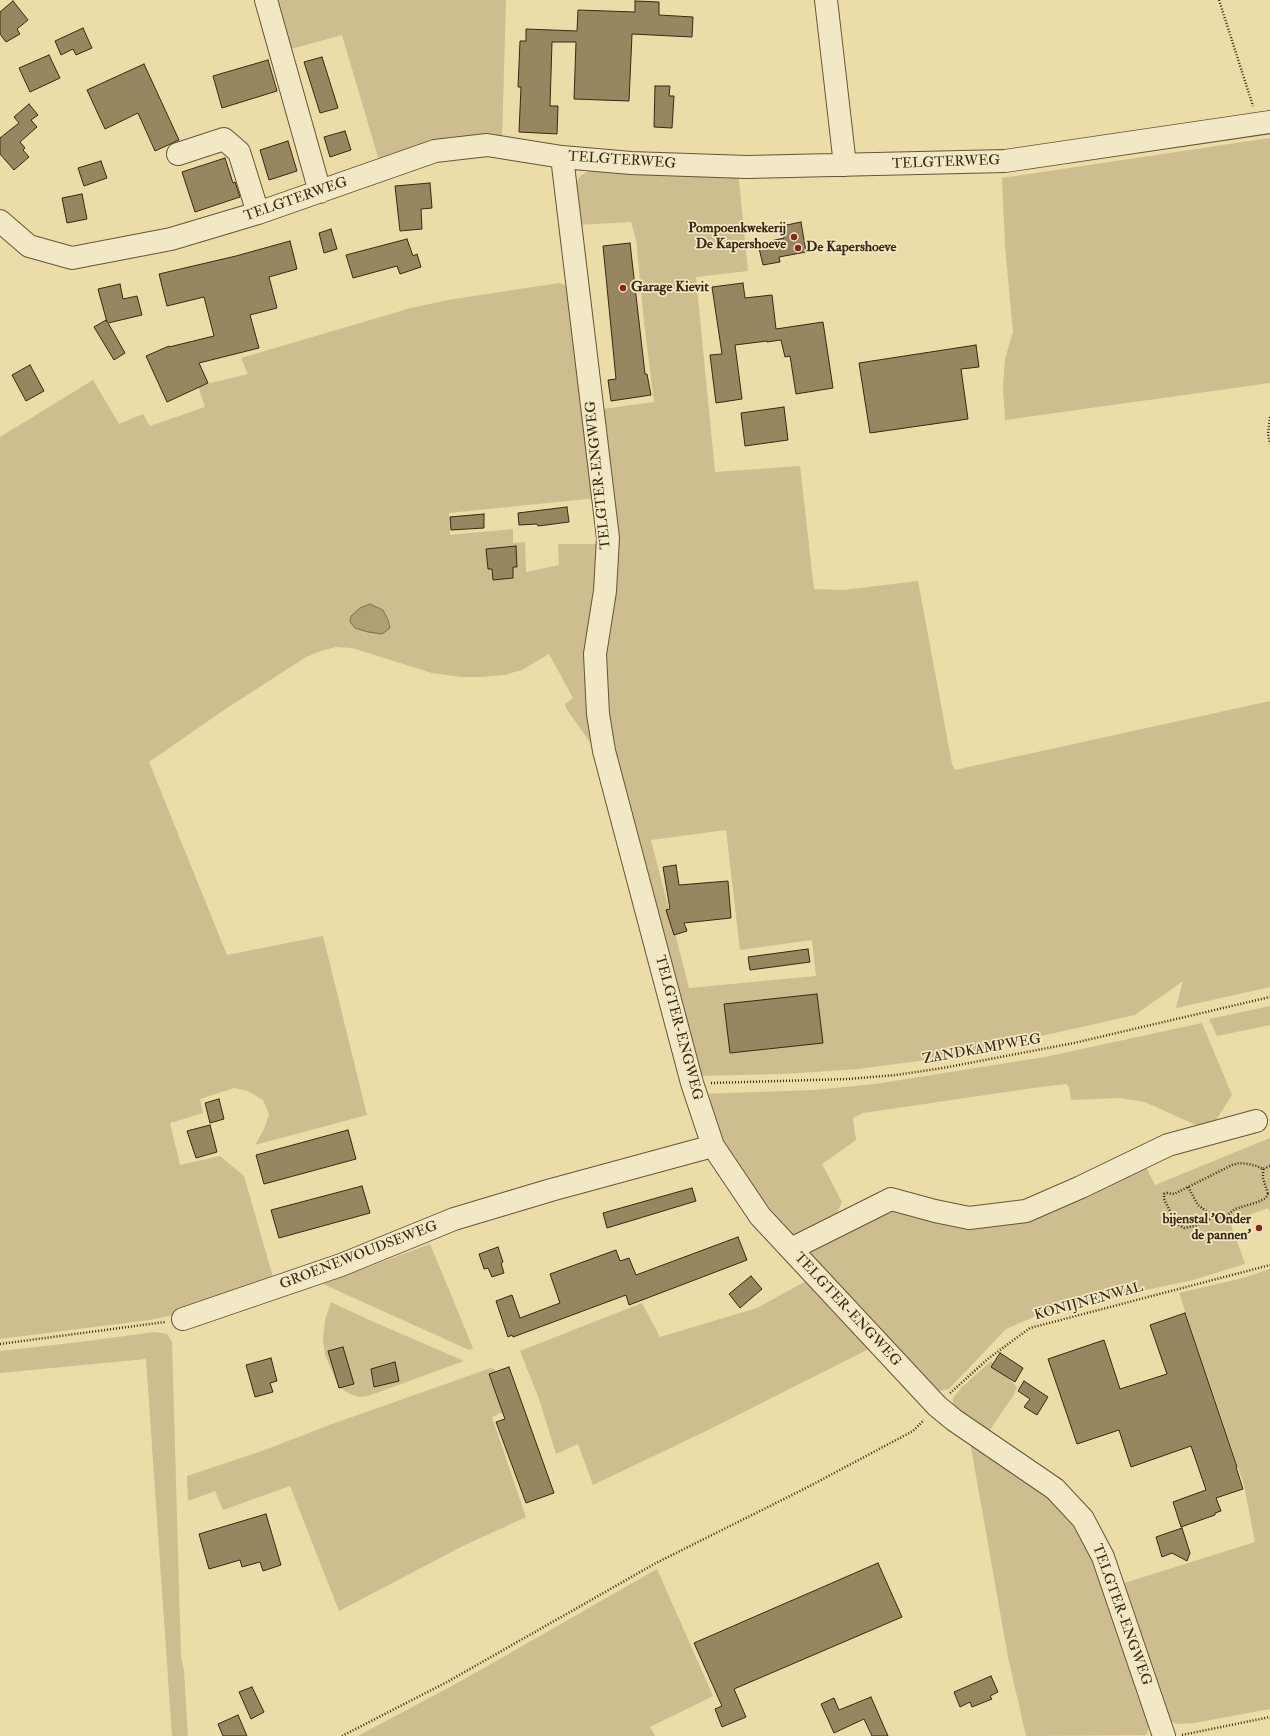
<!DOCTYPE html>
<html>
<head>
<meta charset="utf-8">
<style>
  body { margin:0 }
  canvas { display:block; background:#ecdca8 }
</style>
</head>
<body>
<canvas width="1270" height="1736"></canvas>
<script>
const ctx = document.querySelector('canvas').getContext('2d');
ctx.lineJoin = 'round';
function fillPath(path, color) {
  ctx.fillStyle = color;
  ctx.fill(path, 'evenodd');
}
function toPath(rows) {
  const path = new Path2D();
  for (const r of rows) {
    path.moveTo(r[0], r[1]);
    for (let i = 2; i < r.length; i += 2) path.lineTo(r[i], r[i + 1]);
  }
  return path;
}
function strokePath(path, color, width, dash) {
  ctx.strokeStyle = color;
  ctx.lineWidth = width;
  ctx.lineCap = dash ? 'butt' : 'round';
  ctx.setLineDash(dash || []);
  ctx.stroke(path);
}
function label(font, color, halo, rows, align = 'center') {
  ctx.font = font + ' "IM FELL Double Pica",serif';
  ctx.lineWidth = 3.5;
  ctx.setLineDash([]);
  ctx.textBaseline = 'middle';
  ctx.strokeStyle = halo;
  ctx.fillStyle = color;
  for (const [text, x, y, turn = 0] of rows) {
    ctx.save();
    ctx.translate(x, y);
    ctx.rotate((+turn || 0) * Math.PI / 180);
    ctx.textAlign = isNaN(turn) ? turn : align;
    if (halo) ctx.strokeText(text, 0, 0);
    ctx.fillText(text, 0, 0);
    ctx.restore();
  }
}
fillPath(toPath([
  [268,0,506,0,502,140,380,164,342,35,280,52],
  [1270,138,1270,383,1005,420,1003,387,1005,359,1013,332,1005,246,1002,178],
  [593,168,738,171,748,271,696,277,715,472,800,466,814,589,843,590,918,581,952,764,955,770,1270,701,1270,987,1176,1008,1183,981,1135,1015,988,1048,934,1059,858,1069,784,1074,698,1076,609,745,596,410,654,402,644,322,636,239,631,222,576,225,574,189,579,177],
  [726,830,740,950,812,940,816,976,689,988,651,840],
  [559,283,568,286,597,498,449,513,450,535,513,529,513,543,525,542,526,572,559,565,558,544,600,544,596,751,566,708,565,704,573,698,549,654,522,670,504,675,481,677,461,677,432,673,352,648,336,647,321,651,306,657,224,710,149,762,227,955,323,936,367,1115,255,1145,264,1129,269,1114,263,1100,248,1091,234,1088,200,1099,203,1113,170,1123,180,1165,220,1156,244,1176,275,1284,189,1312,149,1320,0,1339,0,437,93,380,119,424,143,414,150,426,205,407,198,386,248,374,241,358,411,308,448,300],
  [1270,1006,1270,1025,1217,1036,1209,1019],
  [1202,1023,1232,1095,1209,1131,1145,1102,1119,1098,1071,1100,1069,1087,1066,1084,1040,1087,863,1113,853,1118,856,1140,822,1164,842,1202,835,1217,795,1237,742,1176,721,1144,700,1094,814,1090,875,1084,1045,1057],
  [1270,1138,1270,1212,1268,1208,1230,1222,1245,1264,1193,1280,1063,1308,1038,1315,1006,1329,949,1389,934,1392,853,1305,809,1251,877,1213,910,1210,965,1222,1144,1163,1155,1185],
  [430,1244,473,1348,469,1350,323,1284],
  [1270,1269,1270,1709,1194,1723,1177,1724,1170,1721,1118,1585,1255,1542,1244,1485,1179,1293,1243,1278],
  [806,1281,873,1347,704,1432,593,1485,578,1444,556,1454,539,1399,520,1351,642,1303,660,1337,757,1308],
  [331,1302,367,1319,464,1361,368,1396,359,1397,350,1394,339,1387,325,1355,323,1339,325,1320],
  [155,1332,167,1334,172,1342,181,1657,184,1670,188,1736,172,1736,146,1359,0,1373,0,1351,80,1342],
  [991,1361,1017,1387,1013,1396,987,1434,953,1407,953,1398,962,1387],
  [491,1368,494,1369,497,1372,510,1409,492,1417,526,1517,461,1547,339,1611,290,1486,223,1510,215,1491,188,1501,187,1476,262,1451,332,1424],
  [969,1436,1034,1483,1082,1528,1152,1721,1146,1735,1026,1736,1008,1657],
  [657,1569,713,1696,650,1727,655,1736,358,1736,463,1680]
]), '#cebd8e');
const water = toPath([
  [370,604,383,610,388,620,390,628,382,634,368,632,355,628,350,622,351,616,360,608,370,604]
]);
fillPath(water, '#af9f75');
strokePath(water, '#806f4d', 1);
const building = toPath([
  [13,1,28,20,17,29,20,34,6,42,0,34,0,12,13,1],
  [635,1,659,2,659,15,693,17,692,37,632,34,629,101,574,99,576,42,552,42,550,106,558,106,557,134,519,132,521,87,518,87,520,41,526,41,526,29,577,31,578,10,635,12,635,1],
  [83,28,92,48,76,55,73,49,61,55,55,41,83,28],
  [49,55,60,78,30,92,19,68,49,55],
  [322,57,338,108,320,113,304,62,322,57],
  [268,60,277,91,222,108,213,76,268,60],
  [144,64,179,140,155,151,138,113,105,129,87,90,144,64],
  [655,86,670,86,669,96,674,96,672,128,654,127,655,86],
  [29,104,38,115,31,120,37,127,20,142,25,148,23,150,29,157,14,170,0,154,0,138,19,123,14,117,29,104],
  [345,131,351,150,330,157,324,137,345,131],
  [288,141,297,171,269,180,260,150,288,141],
  [225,158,233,183,235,182,240,197,195,212,182,172,225,158],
  [101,161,107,178,84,186,78,168,101,161],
  [430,183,432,208,421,209,422,229,400,231,395,186,430,183],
  [82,194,87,219,67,223,62,198,82,194],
  [801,222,806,252,779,257,780,262,763,265,758,244,784,238,782,226,801,222],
  [331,229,337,249,324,253,319,233,331,229],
  [407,239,413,256,417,254,421,267,400,274,397,266,353,278,346,255,407,239],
  [290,241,297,269,269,277,277,308,250,315,259,348,199,363,208,383,167,402,146,356,169,346,169,347,214,336,204,297,167,306,159,274,236,256,290,241],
  [630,243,645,374,647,374,651,395,611,401,608,380,616,379,603,246,630,243],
  [743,283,745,298,772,295,776,329,823,322,833,388,796,394,790,356,785,357,781,340,767,342,767,341,735,345,742,399,716,403,710,355,722,354,712,287,743,283],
  [120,284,123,299,137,296,142,315,108,323,125,353,114,360,94,327,106,320,107,322,98,289,120,284],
  [976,345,979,367,961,369,968,419,870,433,859,363,976,345],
  [30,365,44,391,26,401,12,375,30,365],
  [784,407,788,440,745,446,741,413,784,407],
  [567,507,569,522,538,526,537,524,519,525,518,513,567,507],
  [484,514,484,528,451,530,450,517,484,514],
  [516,546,517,567,513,567,513,578,493,580,492,569,488,569,486,549,516,546],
  [676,865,679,885,728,881,731,918,684,923,687,931,674,935,666,910,670,909,663,867,676,865],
  [808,949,810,962,750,970,748,957,808,949],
  [817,994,823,1043,730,1053,724,1004,817,994],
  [219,1099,224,1119,210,1123,205,1103,219,1099],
  [210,1125,217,1152,196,1158,187,1131,210,1125],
  [348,1130,356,1159,264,1184,256,1155,348,1130],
  [362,1186,370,1213,279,1238,271,1210,362,1186],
  [692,1188,696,1201,607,1228,603,1213,692,1188],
  [738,1237,747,1260,629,1305,626,1295,513,1337,512,1335,508,1337,496,1301,512,1295,520,1318,560,1303,550,1274,616,1250,620,1261,629,1258,636,1275,738,1237],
  [498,1247,503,1262,501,1263,504,1273,492,1277,488,1268,484,1269,479,1254,498,1247],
  [751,1276,762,1289,740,1308,729,1294,751,1276],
  [1185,1313,1237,1467,1236,1467,1243,1489,1216,1498,1221,1511,1215,1513,1215,1515,1181,1527,1173,1502,1206,1490,1191,1446,1131,1467,1119,1430,1077,1444,1048,1359,1104,1340,1120,1389,1167,1374,1150,1325,1185,1313],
  [343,1347,354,1384,339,1388,328,1351,343,1347],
  [1000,1353,1023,1368,1015,1382,991,1367,1000,1353],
  [271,1358,277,1381,270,1383,273,1392,255,1397,246,1365,271,1358],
  [395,1362,399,1381,374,1387,371,1369,395,1362],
  [509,1367,554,1493,526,1503,496,1422,505,1419,489,1374,509,1367],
  [1024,1381,1048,1397,1037,1415,1024,1407,1030,1399,1018,1391,1024,1381],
  [266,1514,281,1565,263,1571,260,1562,242,1567,240,1560,209,1569,199,1534,266,1514],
  [1182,1528,1190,1553,1187,1561,1172,1553,1162,1557,1156,1537,1182,1528],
  [878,1563,902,1617,734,1689,746,1717,722,1727,715,1709,722,1706,694,1643,878,1563],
  [991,1676,998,1692,990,1696,992,1699,972,1707,970,1702,960,1707,954,1692,991,1676],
  [252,1687,264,1712,251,1719,239,1692,252,1687],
  [871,1697,888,1736,872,1736,864,1719,834,1733,821,1704,834,1698,839,1710,871,1697],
  [238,1715,247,1736,223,1736,218,1724,238,1715]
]);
fillPath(building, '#978660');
strokePath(building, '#3a2811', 1);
const minor = toPath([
  [266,0,320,192],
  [826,0,845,165],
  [178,154,224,139,239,152,258,213],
  [562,157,608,538,605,591,595,654,598,714,604,751,692,1083,713,1146,760,1216,937,1406,954,1420,1055,1489,1083,1519,1103,1557,1164,1736],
  [0,221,29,246,72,258,171,239,258,213,435,151,487,145,562,157,631,163,747,167,1005,161,1270,122],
  [791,1249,891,1199,935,1211,969,1218,1026,1211,1081,1187,1168,1145,1256,1121],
  [183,1319,341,1265,454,1219,551,1190,713,1146]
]);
strokePath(minor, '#665537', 24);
strokePath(toPath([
  [1219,0,1253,106],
  [1270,417,1268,434,1270,444],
  [711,1083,848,1079,896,1075,943,1068,1074,1043,1270,997],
  [1270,1166,1263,1169,1257,1166,1248,1164,1239,1163,1232,1165,1174,1194,1167,1193,1164,1194,1164,1199,1176,1223,1184,1228,1195,1226,1214,1217,1225,1217,1235,1209,1258,1202,1266,1198,1268,1194,1270,1195],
  [1263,1169,1263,1178,1268,1194],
  [1188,1187,1198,1205,1214,1217],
  [0,1344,165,1322],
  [950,1393,989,1358,1030,1328,1270,1265],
  [1182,1735,1270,1717],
  [342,1736,447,1682,656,1563,806,1488,913,1431,924,1420]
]), '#3a2811', 2.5, [1, 2]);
strokePath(minor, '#f3e8c6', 22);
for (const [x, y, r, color] of [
  [794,237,4,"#8f2418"],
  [798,248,4,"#8f2418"],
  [623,288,4,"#8f2418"],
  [1259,1228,4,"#8f2418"]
]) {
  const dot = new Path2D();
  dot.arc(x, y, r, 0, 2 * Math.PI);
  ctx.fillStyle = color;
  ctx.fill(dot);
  strokePath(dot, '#f3e8c6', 1.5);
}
label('14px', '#3a2811', '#f3e8c6', [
  ["TELGTERWEG",622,161,4],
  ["TELGTERWEG",946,163,-2],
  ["TELGTERWEG",296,200,-19],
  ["TELGTER-ENGWEG",599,475,-96],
  ["TELGTER-ENGWEG",678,1028,75],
  ["ZANDKAMPWEG",982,1050,-10],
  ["GROENEWOUDSEWEG",359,1256,-21],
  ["KONIJNENWAL",1089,1302,-15],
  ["TELGTER-ENGWEG",847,1310,47],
  ["TELGTER-ENGWEG",1121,1615,70]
]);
label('bold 14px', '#3a2811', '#f3e8c6', [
  ["Pompoenkwekerij",786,229],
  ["De Kapershoeve",786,245],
  ["De Kapershoeve",806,248,"left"],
  ["Garage Kievit",631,288,"left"],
  ["bijenstal 'Onder",1251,1220],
  ["de pannen'",1251,1236]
], 'right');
</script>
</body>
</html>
